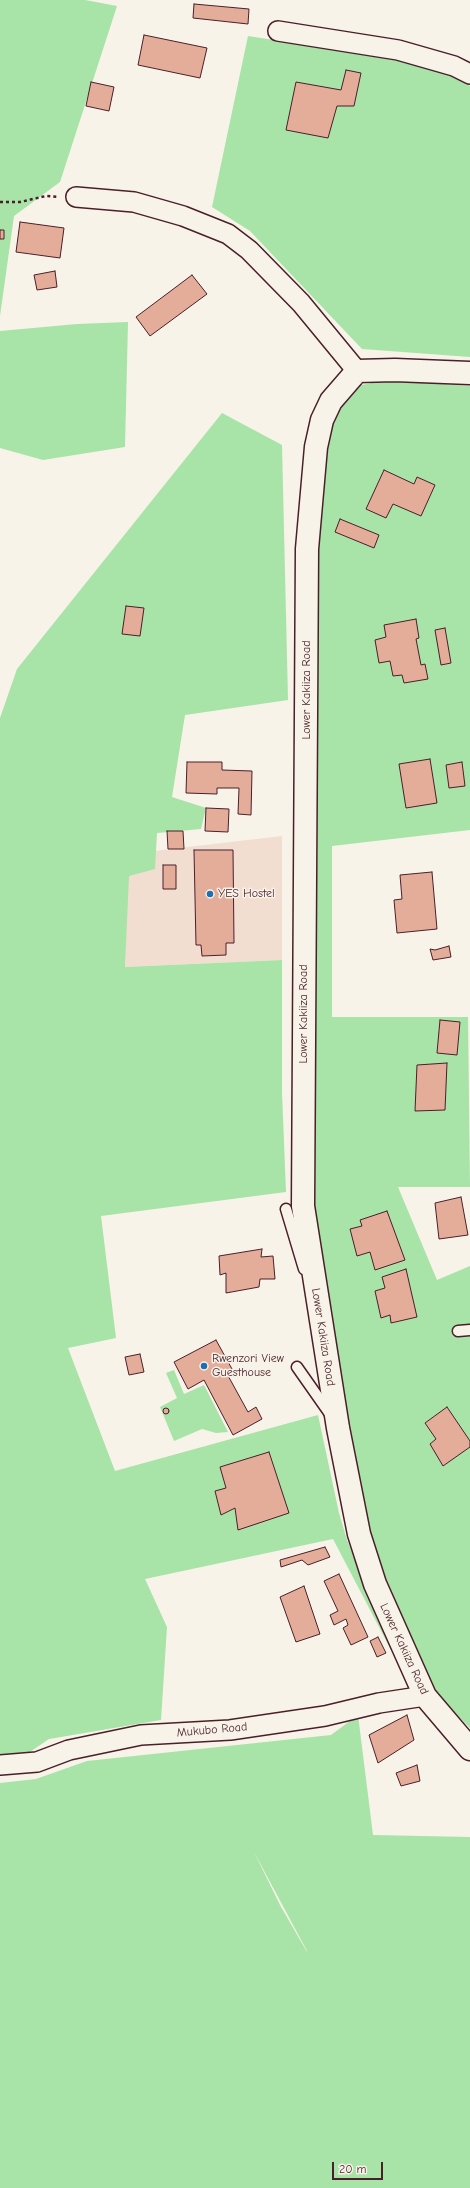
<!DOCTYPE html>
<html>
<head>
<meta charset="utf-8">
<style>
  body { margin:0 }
  #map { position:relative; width:470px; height:2188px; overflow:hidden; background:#f7f3e8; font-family:"Comic Neue",sans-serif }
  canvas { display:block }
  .scale { position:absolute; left:332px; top:2162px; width:51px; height:18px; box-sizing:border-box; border:2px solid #4a1f2b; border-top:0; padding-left:5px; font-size:12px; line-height:14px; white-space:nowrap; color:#4a1f2b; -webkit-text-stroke:3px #f7f3e8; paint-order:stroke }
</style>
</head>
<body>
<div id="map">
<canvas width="470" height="2188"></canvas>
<div class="scale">20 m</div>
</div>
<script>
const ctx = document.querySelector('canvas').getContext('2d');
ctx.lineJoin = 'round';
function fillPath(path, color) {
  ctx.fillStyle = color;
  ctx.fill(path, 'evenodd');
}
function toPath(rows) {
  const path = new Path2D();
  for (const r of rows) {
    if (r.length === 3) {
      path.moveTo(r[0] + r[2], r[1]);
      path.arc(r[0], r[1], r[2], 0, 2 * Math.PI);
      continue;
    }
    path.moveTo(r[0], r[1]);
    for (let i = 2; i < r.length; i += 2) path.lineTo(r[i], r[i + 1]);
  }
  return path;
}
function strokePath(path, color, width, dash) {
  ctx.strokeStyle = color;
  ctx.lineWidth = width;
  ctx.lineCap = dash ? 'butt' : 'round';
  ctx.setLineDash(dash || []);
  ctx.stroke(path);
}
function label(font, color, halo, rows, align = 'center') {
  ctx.font = font + ' "Comic Neue",sans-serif';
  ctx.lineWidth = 3;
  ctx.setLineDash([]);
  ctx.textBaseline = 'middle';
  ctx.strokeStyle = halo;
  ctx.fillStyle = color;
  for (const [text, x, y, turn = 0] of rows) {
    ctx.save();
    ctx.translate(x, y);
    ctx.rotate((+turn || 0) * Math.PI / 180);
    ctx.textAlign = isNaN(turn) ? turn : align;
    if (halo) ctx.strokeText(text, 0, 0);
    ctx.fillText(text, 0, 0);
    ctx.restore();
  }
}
fillPath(toPath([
  [282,836,282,960,125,967,128,854]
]), '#f1ded1');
fillPath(toPath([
  [0,0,85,0,117,6,60,182,14,216,0,316],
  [248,36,397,59,458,76,470,86,470,357,362,349,250,231,212,207],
  [128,322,125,447,43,460,0,448,0,331,77,324],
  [388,380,470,386,470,830,332,846,332,1017,468,1017,470,1187,398,1187,437,1280,470,1266,470,1728,435,1693,378,1574,365,1503,345,1444,310,1185,313,552,329,427,338,404,361,385],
  [222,413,282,445,288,700,185,715,172,797,206,808,201,829,157,833,155,869,129,876,125,967,282,960,282,1092,286,1192,101,1216,116,1338,68,1348,115,1471,318,1415,339,1513,347,1540,403,1673,333,1539,145,1579,167,1627,161,1720,49,1739,24,1756,0,1757,0,718,17,669],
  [174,1370,184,1394,204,1385,228,1432,216,1433,202,1429,174,1441,160,1407,177,1398,166,1373],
  [358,1715,373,1835,470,1837,470,2188,0,2188,0,1783,36,1779,87,1761,331,1735],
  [254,1852,307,1951,307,1952,280,1905]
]), '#a8e3a8');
const building = toPath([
  [194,4,249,9,248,24,193,18,194,4],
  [144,35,207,48,200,78,138,65,144,35],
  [346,70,361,73,354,106,337,106,328,138,286,130,296,82,341,90,346,70],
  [91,82,114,87,109,111,86,106,91,82],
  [20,222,64,228,60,258,16,252,20,222],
  [0,230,4,230,4,239,0,239,0,230],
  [55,271,57,287,37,290,34,275,55,271],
  [192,275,207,294,150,336,136,317,192,275],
  [384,470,414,484,417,477,435,485,421,516,393,504,386,518,366,509,384,470],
  [340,519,379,535,374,548,335,532,340,519],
  [126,606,144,608,140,636,122,634,126,606],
  [416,619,419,638,416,639,421,665,425,664,428,679,404,683,402,675,393,676,390,661,379,663,375,640,386,637,384,625,416,619],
  [445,628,451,663,441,665,435,630,445,628],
  [430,759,437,803,406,808,399,764,430,759],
  [187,762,222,762,222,770,252,771,251,815,238,814,239,788,217,788,217,794,186,793,187,762],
  [462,762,465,786,449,788,446,765,462,762],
  [206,808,229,809,228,832,205,831,206,808],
  [167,831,183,831,184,849,168,849,167,831],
  [194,850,233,850,234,943,226,943,226,955,202,956,201,945,196,945,194,850],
  [163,865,176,865,176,889,163,889,163,865],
  [432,872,437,929,397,933,394,900,402,899,400,875,432,872],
  [449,946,451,957,433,960,430,949,435,950,449,946],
  [440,1020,460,1022,457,1055,437,1053,440,1020],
  [447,1063,445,1110,415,1111,417,1065,447,1063],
  [461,1197,468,1235,439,1239,435,1203,461,1197],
  [387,1211,405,1260,375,1270,370,1252,357,1256,350,1229,362,1226,360,1220,387,1211],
  [262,1249,261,1257,273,1256,275,1279,260,1279,259,1287,226,1293,226,1273,220,1275,219,1256,262,1249],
  [406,1269,417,1317,391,1323,390,1315,381,1318,375,1291,385,1288,382,1277,406,1269],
  [216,1340,232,1369,226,1372,248,1412,256,1407,262,1419,233,1435,204,1380,188,1389,174,1362,216,1340],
  [140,1354,144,1372,129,1375,125,1357,140,1354],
  [447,1407,470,1441,470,1447,443,1466,430,1444,436,1439,425,1423,447,1407],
  [166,1411,3],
  [269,1452,289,1513,238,1530,235,1508,221,1515,215,1491,226,1488,220,1467,269,1452],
  [325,1547,330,1557,308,1565,302,1560,281,1567,280,1560,325,1547],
  [339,1574,368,1637,351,1645,343,1628,348,1625,346,1619,334,1625,330,1615,338,1611,324,1581,339,1574],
  [304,1586,320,1634,296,1642,280,1597,304,1586],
  [378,1637,386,1653,377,1657,370,1641,378,1637],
  [407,1715,414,1740,378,1763,369,1735,407,1715],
  [417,1765,420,1781,401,1786,396,1773,417,1765]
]);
fillPath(building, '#e4ad9a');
strokePath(building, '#4a1f2b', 1);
const lane = toPath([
  [286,1209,304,1269],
  [458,1331,470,1330],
  [297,1367,330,1414]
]);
const street = toPath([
  [278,31,398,50,454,66,470,74],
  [76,197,134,202,183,216,228,234,249,250,301,303,357,371],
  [0,1765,37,1762,69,1750,141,1735,230,1730,325,1716,379,1703,425,1696]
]);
const secondary = toPath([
  [470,373,395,370,357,371,331,401,322,420,316,447,307,549,303,1206,338,1428,359,1534,375,1584,425,1696,470,1749]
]);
strokePath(lane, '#4a1f2b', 13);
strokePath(street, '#4a1f2b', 22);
strokePath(secondary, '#4a1f2b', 25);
strokePath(toPath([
  [0,202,20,202,46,196,59,197]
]), '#4a1f2b', 2.5, [3, 3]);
strokePath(lane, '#f7f3e8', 10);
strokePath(street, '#f7f3e8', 19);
strokePath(secondary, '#f7f3e8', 22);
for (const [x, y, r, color] of [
  [210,894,4,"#1f6fb2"],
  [204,1366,4,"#1f6fb2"]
]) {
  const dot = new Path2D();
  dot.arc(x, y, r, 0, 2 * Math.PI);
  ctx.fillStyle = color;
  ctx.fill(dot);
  strokePath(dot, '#f7f3e8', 1.5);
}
label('12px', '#4a1f2b', '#f7f3e8', [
  ["Lower Kakiiza Road",307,690,-90],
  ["Lower Kakiiza Road",304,1014,-90],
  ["Lower Kakiiza Road",323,1337,81],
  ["Lower Kakiiza Road",404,1649,65],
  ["Mukubo Road",212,1730,-5]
]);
label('12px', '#4a1f2b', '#f7f3e8', [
  ["YES Hostel",218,894],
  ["Rwenzori View",212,1359],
  ["Guesthouse",212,1373]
], 'left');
</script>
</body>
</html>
